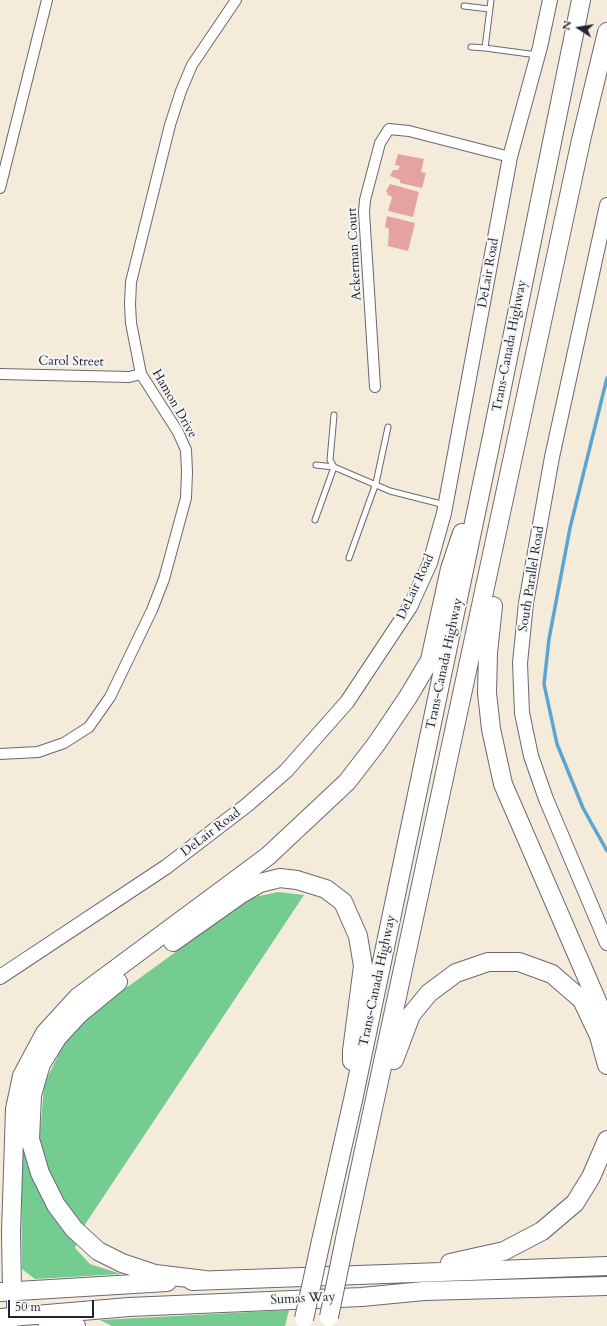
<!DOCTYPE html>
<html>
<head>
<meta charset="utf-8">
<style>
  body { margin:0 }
  #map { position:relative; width:607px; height:1326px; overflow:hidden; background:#f4ebdb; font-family:Cardo,serif }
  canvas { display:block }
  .north { position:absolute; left:559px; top:8px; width:40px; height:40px; -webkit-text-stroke:3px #f6f6f2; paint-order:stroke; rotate:282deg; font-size:11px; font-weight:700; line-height:16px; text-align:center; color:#22223b }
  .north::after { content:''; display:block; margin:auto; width:14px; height:18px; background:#22223b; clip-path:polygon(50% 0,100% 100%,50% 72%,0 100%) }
  .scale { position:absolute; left:8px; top:1300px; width:86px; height:18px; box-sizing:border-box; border:2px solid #22223b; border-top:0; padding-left:5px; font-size:12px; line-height:14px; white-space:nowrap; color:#22223b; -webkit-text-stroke:3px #f6f6f2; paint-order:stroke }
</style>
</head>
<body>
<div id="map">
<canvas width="607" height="1326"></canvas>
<div class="north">N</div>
<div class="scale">50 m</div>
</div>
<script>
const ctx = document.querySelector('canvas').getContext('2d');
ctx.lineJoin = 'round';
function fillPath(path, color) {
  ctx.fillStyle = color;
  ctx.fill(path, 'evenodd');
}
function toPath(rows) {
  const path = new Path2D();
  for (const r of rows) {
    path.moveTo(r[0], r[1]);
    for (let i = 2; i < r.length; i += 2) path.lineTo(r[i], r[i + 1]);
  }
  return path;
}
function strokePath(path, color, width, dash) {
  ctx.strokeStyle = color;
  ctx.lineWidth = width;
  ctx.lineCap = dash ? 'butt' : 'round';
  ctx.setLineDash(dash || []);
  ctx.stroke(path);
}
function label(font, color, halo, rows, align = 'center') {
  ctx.font = font + ' Cardo,serif';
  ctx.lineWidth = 4;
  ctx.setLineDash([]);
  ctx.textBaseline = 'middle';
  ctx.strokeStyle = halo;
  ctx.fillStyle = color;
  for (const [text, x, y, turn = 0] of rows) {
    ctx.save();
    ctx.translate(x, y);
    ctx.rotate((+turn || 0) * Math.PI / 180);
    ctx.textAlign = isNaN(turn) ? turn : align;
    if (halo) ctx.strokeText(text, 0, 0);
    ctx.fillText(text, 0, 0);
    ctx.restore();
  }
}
fillPath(toPath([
  [278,892,304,895,82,1229,75,1248,90,1264,121,1274,35,1279,22,1269,21,1157,41,1124,44,1084,69,1034,122,991,250,898],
  [289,1310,285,1326,112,1326,100,1320]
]), '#74cc91');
strokePath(toPath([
  [607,378,570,528,549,639,544,684,557,744,583,808,607,851]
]), '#5aa5d2', 3.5);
fillPath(toPath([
  [398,154,424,159,421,172,426,173,422,188,400,183,400,180,390,176,393,170,398,170,400,166,395,165],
  [390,184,419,192,413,217,388,211,392,197,388,195,386,191],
  [387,216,415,223,408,251,388,246,389,229,385,227]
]), '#e5a3a0');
const lane = toPath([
  [491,0,485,48,537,55],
  [464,6,489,9],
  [471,47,485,48],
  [316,465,334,467,390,491,445,505],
  [315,520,334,467,330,460,334,415],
  [349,558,376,483,388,427]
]);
const street = toPath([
  [0,188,47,0],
  [0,374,129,377,141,374],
  [375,387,364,212,365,200,380,143,389,129,409,131,510,157],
  [0,754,38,752,64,743,89,727,110,697,152,610,164,579,186,498,187,472,186,450,178,432,141,374,131,323,130,304,131,282,170,125,181,91,192,65,236,0],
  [12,1326,12,1291]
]);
const secondary = toPath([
  [607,205,552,457,526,603,520,663,522,713,531,756,546,799,607,943],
  [0,977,166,867,247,805,286,771,347,702,410,607,430,563,444,513,510,157,540,47,550,0]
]);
const highway = toPath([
  [493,606,488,653,487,693,491,729,503,784,607,1024],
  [173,942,241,894,260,883,280,878,297,880,326,889,343,902,358,936,363,966,352,1051,352,1061],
  [118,982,79,1014,57,1038,41,1064,32,1095,30,1139,40,1173,56,1205,74,1229,98,1251,122,1263,155,1274,205,1280],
  [394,1060,411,1015,429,993,456,973,488,962,519,962,552,974,582,1000,599,1036,607,1065],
  [345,1239,581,140,607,32],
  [321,1241,353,1100,490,446,581,0],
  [450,1263,504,1251,542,1231,575,1203,591,1177,607,1140],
  [192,1281,607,1266],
  [12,1291,11,1232,15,1109,22,1076,45,1033,78,997,268,856,347,782,377,743,408,697,430,660,450,569,462,533],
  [1,1292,167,1282],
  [0,1318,129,1307,362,1297,424,1291,607,1286],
  [47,1321,76,1326]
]);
strokePath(lane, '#6c6873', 7);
strokePath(street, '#6c6873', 12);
strokePath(secondary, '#6c6873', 16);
strokePath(highway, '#6c6873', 20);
strokePath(lane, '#fff', 5);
strokePath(street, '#fff', 10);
strokePath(secondary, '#fff', 14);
strokePath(highway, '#fff', 18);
const highwayBridge = toPath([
  [329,1317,345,1239],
  [304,1319,321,1241]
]);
strokePath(highwayBridge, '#6c6873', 20, []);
strokePath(highwayBridge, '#fff', 18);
label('13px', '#22223b', '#f6f6f2', [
  ["Ackerman Court",355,254,-93],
  ["DeLair Road",489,273,-80],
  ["Trans-Canada Highway",510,346,-79],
  ["Carol Street",71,362,1],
  ["Hamon Drive",174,404,60],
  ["South Parallel Road",532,579,-81],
  ["DeLair Road",416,587,-65],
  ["Trans-Canada Highway",445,664,-78],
  ["DeLair Road",211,833,-37],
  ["Trans-Canada Highway",378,981,-78],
  ["Sumas Way",303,1299,-3]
]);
</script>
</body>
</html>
